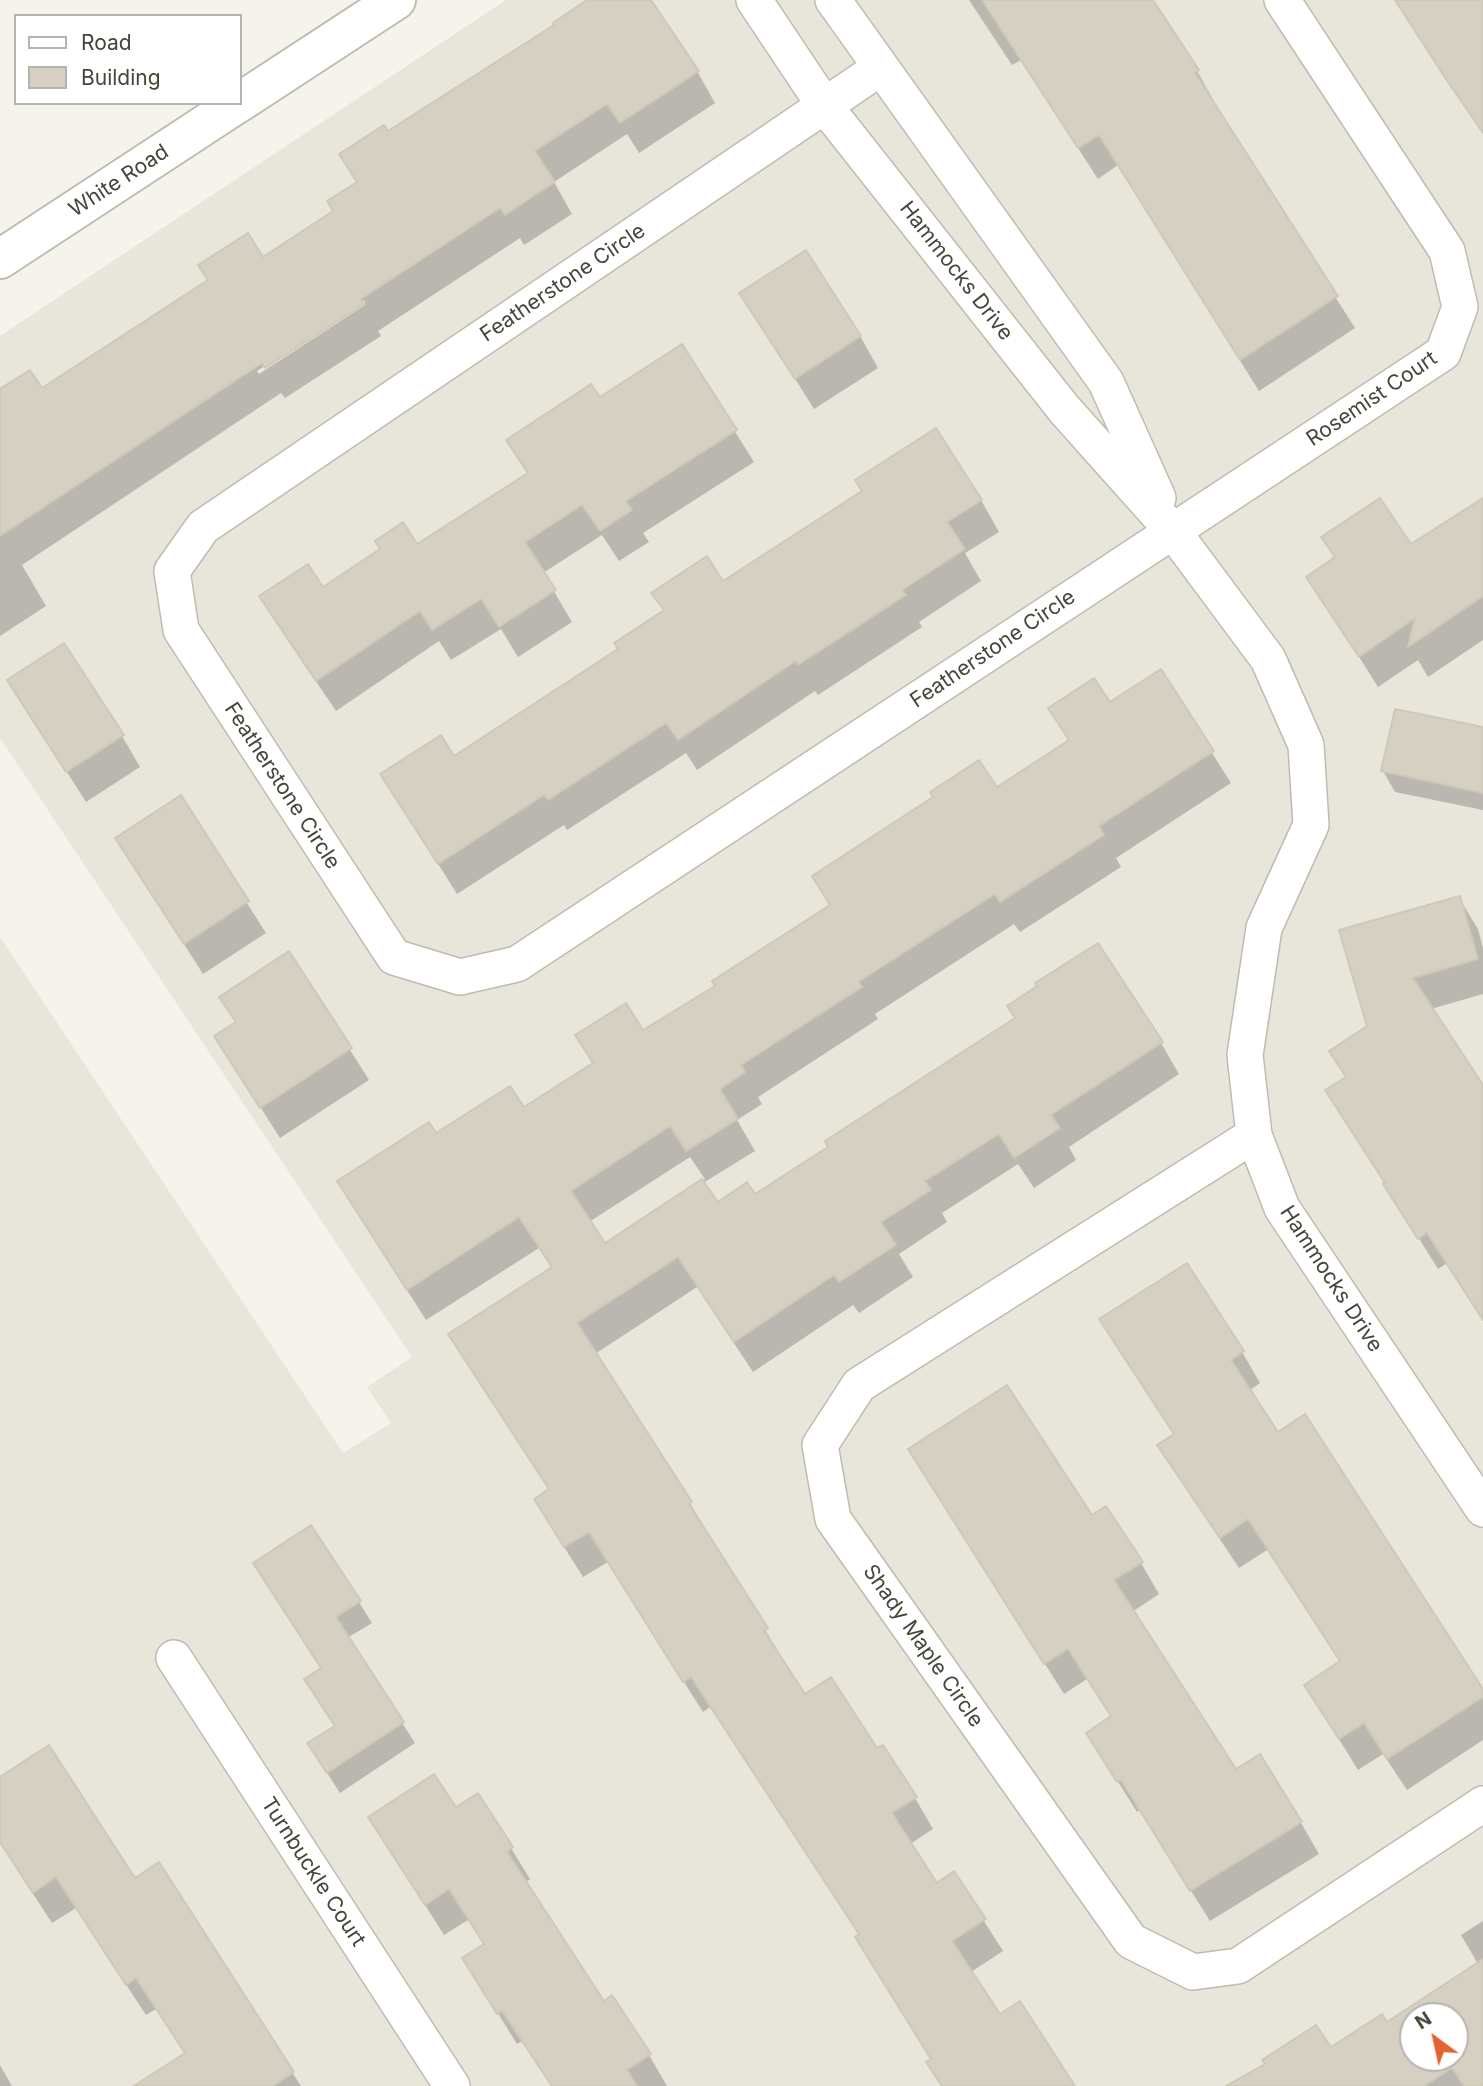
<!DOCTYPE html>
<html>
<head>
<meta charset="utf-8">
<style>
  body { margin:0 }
  #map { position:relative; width:1483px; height:2086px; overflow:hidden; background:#f4f3ec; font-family:Inter,sans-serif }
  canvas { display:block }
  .legend { position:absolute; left:14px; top:14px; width:228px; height:91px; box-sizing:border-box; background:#fff; border:2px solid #b6b4b0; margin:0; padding:9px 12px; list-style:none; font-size:21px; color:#48443a }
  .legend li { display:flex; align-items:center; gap:14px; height:35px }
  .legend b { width:35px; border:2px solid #b6b4b0 }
  .north { position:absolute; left:1399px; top:2002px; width:70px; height:70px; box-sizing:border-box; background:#fff; border:2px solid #b6b4b0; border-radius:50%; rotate:327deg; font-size:19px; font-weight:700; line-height:28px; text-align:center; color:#48443a }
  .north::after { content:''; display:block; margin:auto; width:24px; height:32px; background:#e56233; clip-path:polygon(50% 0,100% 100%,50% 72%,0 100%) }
</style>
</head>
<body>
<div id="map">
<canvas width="1483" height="2086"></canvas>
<ul class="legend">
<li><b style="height:9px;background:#fff"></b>Road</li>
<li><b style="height:19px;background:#d5d0c2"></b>Building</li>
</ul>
<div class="north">N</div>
</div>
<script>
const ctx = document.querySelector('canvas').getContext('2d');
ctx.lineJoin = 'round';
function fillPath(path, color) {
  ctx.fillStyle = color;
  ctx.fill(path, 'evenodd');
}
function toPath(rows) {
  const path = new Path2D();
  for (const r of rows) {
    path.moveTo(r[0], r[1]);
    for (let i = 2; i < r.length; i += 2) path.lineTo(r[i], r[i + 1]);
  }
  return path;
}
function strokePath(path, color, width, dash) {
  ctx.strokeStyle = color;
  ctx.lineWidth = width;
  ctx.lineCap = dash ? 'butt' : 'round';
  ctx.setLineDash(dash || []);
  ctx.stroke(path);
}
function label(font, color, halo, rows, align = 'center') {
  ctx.font = font + ' Inter,sans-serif';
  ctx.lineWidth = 5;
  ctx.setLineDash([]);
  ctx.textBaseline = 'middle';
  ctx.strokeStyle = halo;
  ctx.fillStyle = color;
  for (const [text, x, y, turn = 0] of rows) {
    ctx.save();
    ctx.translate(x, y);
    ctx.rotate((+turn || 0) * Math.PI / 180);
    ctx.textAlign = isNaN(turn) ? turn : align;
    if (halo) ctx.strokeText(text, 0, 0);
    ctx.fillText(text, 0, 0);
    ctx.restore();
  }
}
fillPath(toPath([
  [506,0,1483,0,1483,2086,0,2086,0,937,343,1453,391,1423,367,1387,412,1357,0,738,0,336],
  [1413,2016,1455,2016,1455,2058,1413,2058]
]), '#e8e5db');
fillPath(toPath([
  [590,0,649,0,697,71,715,103,639,153,627,134,554,182,572,214,524,245,520,238,378,331,381,336,285,398,281,393,22,565,46,606,0,636,0,391,42,390,263,259,335,212,358,183,388,134,556,26],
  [365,300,365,305,259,374,257,371],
  [969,0,1151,0,1197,71,1215,103,1213,104,1355,328,1259,391,1118,165,1098,179,1021,60,1012,65],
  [742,294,860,336,878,368,814,409],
  [682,347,754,462,643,533,649,542,619,561,602,535,543,573,572,622,518,657,501,629,451,660,439,641,336,711,280,628,262,597,323,589,417,547,529,475,509,441,599,399],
  [981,500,999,532,965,553,981,581,919,622,922,627,818,695,815,691,697,770,686,753,567,830,564,825,457,894,382,775,454,758,620,650,665,612,654,593,723,583],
  [1483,502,1483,640,1428,677,1418,660,1378,687,1309,577,1336,559,1323,537,1411,547],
  [1161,672,1231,783,1116,858,1121,867,1020,932,1014,924,875,1014,878,1019,758,1097,762,1104,737,1120,755,1151,703,1183,717,1205,755,1197,1161,1043,1179,1074,1069,1147,1076,1160,1034,1188,1018,1164,942,1213,947,1222,899,1254,913,1277,859,1313,853,1305,753,1372,697,1287,595,1354,690,1503,805,1697,877,1751,915,1798,933,1829,910,1844,937,1885,954,1874,1003,1951,971,1972,999,2017,1073,2086,942,2086,932,2060,860,1935,710,1707,703,1712,608,1562,583,1577,554,1531,550,1491,451,1335,553,1269,539,1248,426,1320,358,1213,435,1136,523,1110,717,986,996,790,1072,748,1069,738,1067,738,1050,708,1110,705],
  [690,1157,705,1179,605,1246,589,1222],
  [9,681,122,736,140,767,86,802],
  [1483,729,1483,810,1395,792,1383,771],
  [180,798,266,933,203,974,117,839],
  [1459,898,1478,929,1483,948,1483,994,1431,1009,1483,1091,1483,1320,1447,1263,1438,1269,1327,1091,1347,1078,1369,1027],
  [289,953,369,1080,280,1138,216,1037,237,1024,221,997],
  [1102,1320,1242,1352,1260,1383,1249,1391,1278,1434,1483,1692,1483,1740,1407,1790,1383,1754,1358,1770,1306,1686,1341,1663,1267,1550,1239,1568,1178,1476,1160,1445,1174,1435],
  [929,1481,1091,1518,1141,1563,1159,1594,1132,1612,1236,1771,1301,1823,1319,1854,1210,1921,1140,1810,1137,1812,1088,1734,1112,1718,1087,1679,1064,1694],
  [255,1563,359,1602,372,1623,347,1638,415,1743,340,1793,322,1765,336,1727,306,1680,322,1669],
  [0,1779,135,1880,158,1865,301,2086,172,2086,186,2054,156,2009,146,2015,76,1908,52,1923,0,1843],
  [478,1795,530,1879,525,1883,603,2003,649,2055,667,2086,551,2086,522,2041,517,2044,464,1959,485,1945,468,1920,444,1935,370,1818,455,1810],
  [1483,1921,1483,2086,1229,2086,1330,2050,1386,2024,1478,1964,1461,1935],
  [1413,2016,1455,2016,1455,2058,1413,2058],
  [0,2065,12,2086,0,2086]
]), '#0003');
const building = toPath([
  [587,0,651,0,699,71,620,123,607,104,535,151,555,182,505,215,500,208,361,299,364,304,265,368,262,363,0,536,0,389,30,370,42,388,208,280,198,265,248,233,263,257,333,211,327,201,357,182,339,154,384,125,388,131,554,25,553,23,587,0],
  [982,0,1153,0,1199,70,1195,73,1338,296,1240,360,1099,135,1078,148,982,0],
  [1395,0,1483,0,1483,133,1446,79,1395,0],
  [806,250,861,336,795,379,739,293,806,250],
  [682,344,737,430,626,501,632,510,600,531,582,505,525,542,556,590,499,627,481,599,432,630,420,611,316,681,259,596,308,564,323,587,380,549,375,541,403,522,417,544,528,473,506,440,591,384,600,397,682,344],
  [936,428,982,500,947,522,965,549,902,590,906,595,798,665,796,661,678,740,666,723,548,800,544,795,438,864,380,774,441,735,454,756,618,649,614,643,664,610,651,593,707,556,723,581,862,491,855,480,936,428],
  [1380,498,1411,544,1483,498,1483,596,1408,647,1415,618,1359,657,1306,577,1335,557,1321,537,1380,498],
  [64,643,124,735,66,772,7,680,64,643],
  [1161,669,1214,751,1099,826,1104,835,1000,902,995,894,858,982,862,987,741,1065,745,1072,720,1089,738,1119,686,1151,670,1126,571,1191,605,1243,702,1179,718,1202,747,1182,755,1194,828,1147,825,1141,1015,1018,1007,1006,1037,986,1035,983,1098,943,1163,1042,1051,1115,1060,1128,1014,1158,999,1134,925,1181,931,1190,881,1222,896,1245,839,1282,834,1275,734,1342,678,1257,577,1323,692,1502,689,1504,768,1628,764,1631,805,1694,831,1677,877,1748,883,1745,917,1797,892,1813,937,1883,954,1871,986,1919,952,1941,1000,2014,1020,2001,1075,2086,942,2086,926,2062,931,2059,855,1937,859,1934,691,1677,683,1682,589,1532,564,1547,534,1499,549,1489,448,1334,552,1267,519,1217,407,1290,337,1181,429,1122,436,1133,510,1086,524,1107,593,1063,575,1035,626,1003,643,1030,715,986,712,981,830,905,812,876,933,797,930,792,979,760,997,787,1069,740,1048,708,1094,678,1110,702,1161,669],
  [1395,709,1483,727,1483,793,1381,771,1395,709],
  [181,795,249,901,184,944,115,838,181,795],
  [1460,896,1478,959,1413,978,1483,1085,1483,1320,1427,1233,1418,1239,1383,1184,1385,1183,1325,1090,1346,1077,1329,1051,1367,1026,1339,930,1460,896],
  [289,951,352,1048,260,1108,214,1036,236,1022,219,997,289,951],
  [1187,1263,1244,1351,1231,1360,1278,1432,1305,1414,1483,1689,1483,1697,1387,1759,1364,1723,1339,1739,1304,1685,1340,1661,1248,1519,1220,1538,1157,1445,1174,1434,1099,1319,1187,1263],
  [1007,1385,1092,1515,1106,1506,1143,1562,1114,1580,1236,1769,1260,1754,1302,1822,1190,1891,1121,1780,1117,1782,1086,1733,1111,1716,1068,1649,1044,1664,908,1449,1007,1385],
  [311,1525,361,1601,336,1617,404,1722,327,1773,307,1743,335,1726,304,1679,321,1668,253,1563,311,1525],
  [49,1745,135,1878,159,1862,294,2072,273,2086,134,2086,185,2053,136,1978,126,1985,56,1877,33,1893,0,1842,0,1777,49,1745],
  [434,1774,456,1807,478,1793,513,1847,507,1852,604,2001,612,1995,651,2054,627,2070,637,2086,552,2086,502,2011,497,2014,462,1958,484,1944,449,1889,425,1905,368,1817,434,1774],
  [1483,1959,1483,2086,1464,2086,1452,2068,1424,2086,1226,2086,1265,2064,1262,2060,1316,2025,1331,2047,1382,2014,1387,2022,1483,1959],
  [1413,2016,1455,2016,1455,2058,1413,2058,1413,2016]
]);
fillPath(building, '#d5d0c2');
strokePath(building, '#cfc8b6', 2);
const minor = toPath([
  [754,0,824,105,1064,409,1172,530,1268,659,1306,745,1311,825,1264,928,1245,1055,1254,1135,1282,1208,1483,1509],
  [833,0,1106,382,1158,498],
  [880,68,203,527,172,571,181,630,394,957,460,977,517,964,1443,353,1460,307,1447,251,1282,0],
  [1254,1135,859,1385,820,1445,833,1519,1131,1941,1193,1972,1238,1966,1483,1804],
  [174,1658,452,2086]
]);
const tertiary = toPath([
  [240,102,396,0],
  [0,259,238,103]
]);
strokePath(minor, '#bfbbaf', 38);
strokePath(tertiary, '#bfbbaf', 42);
strokePath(minor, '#fff', 35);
strokePath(tertiary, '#fff', 38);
label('21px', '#48443a', '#fff', [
  ["White Road",119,181,-33],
  ["Hammocks Drive",956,271,52],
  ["Featherstone Circle",563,283,-34],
  ["Rosemist Court",1372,399,-34],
  ["Featherstone Circle",993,649,-34],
  ["Featherstone Circle",282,786,57],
  ["Hammocks Drive",1331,1279,57],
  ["Shady Maple Circle",923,1646,55],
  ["Turnbuckle Court",313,1872,57]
]);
</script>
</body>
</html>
